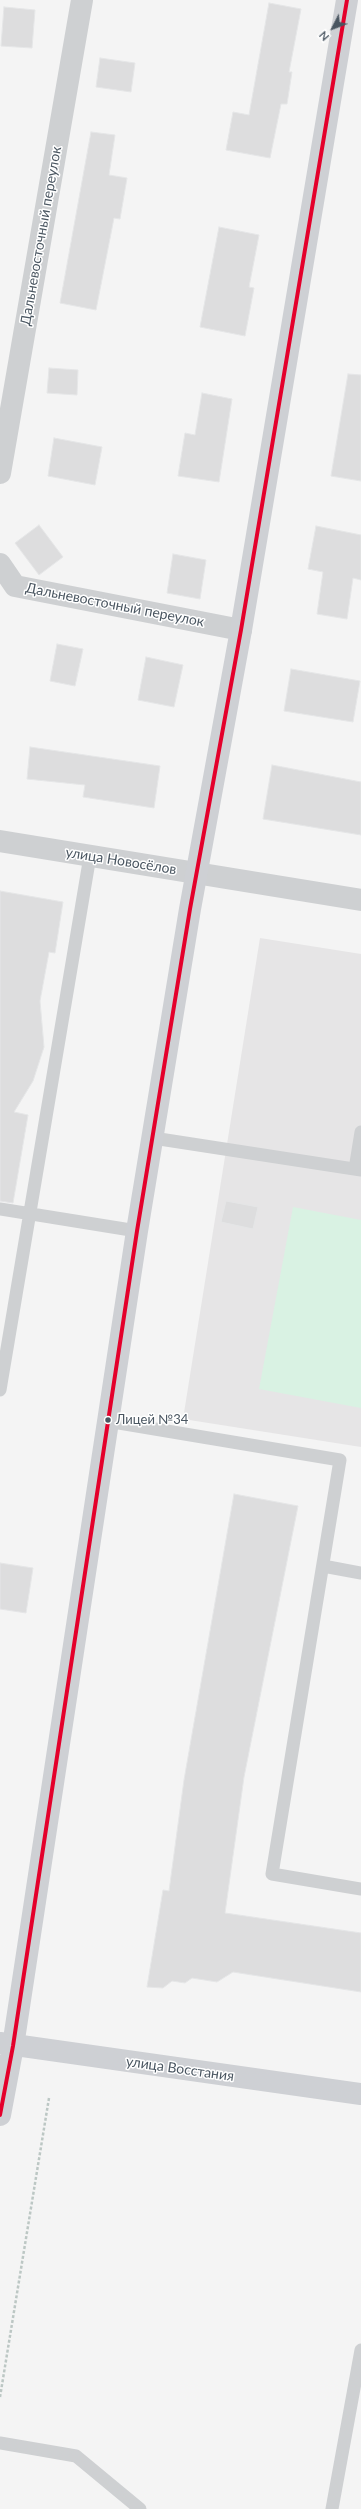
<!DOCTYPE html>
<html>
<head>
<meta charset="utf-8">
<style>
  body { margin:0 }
  #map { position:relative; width:361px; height:2509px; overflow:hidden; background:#f4f4f4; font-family:Lato,sans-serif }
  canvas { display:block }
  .north { position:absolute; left:313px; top:8px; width:40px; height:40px; -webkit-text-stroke:3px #fff; paint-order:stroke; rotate:228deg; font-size:11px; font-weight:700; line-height:16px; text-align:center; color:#4a5661 }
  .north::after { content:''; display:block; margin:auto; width:14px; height:18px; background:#4a5661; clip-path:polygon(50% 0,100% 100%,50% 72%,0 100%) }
</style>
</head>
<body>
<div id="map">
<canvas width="361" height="2509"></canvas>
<div class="north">N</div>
</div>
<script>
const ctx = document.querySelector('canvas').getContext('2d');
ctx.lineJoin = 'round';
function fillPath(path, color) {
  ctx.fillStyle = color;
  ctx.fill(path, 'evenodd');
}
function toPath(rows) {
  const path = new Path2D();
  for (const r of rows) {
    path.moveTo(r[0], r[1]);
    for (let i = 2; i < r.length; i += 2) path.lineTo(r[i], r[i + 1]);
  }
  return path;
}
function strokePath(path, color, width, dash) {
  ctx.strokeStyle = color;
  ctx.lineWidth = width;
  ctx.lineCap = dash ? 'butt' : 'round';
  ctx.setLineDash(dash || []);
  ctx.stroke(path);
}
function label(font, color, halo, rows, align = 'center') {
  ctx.font = font + ' Lato,sans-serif';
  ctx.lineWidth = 3;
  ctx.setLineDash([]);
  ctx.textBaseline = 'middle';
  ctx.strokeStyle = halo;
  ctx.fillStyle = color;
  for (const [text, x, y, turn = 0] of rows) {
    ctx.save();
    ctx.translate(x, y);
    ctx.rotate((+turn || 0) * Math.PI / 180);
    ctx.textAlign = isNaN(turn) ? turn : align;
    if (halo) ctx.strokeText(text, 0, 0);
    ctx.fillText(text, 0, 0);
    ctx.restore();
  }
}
fillPath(toPath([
  [260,938,361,954,361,1447,183,1419]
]), '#e6e5e6');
fillPath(toPath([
  [293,1207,361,1220,361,1408,259,1389]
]), '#d9f2e3');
const building = toPath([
  [269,3,301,9,289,72,292,72,287,104,281,104,270,158,226,150,233,112,249,115,269,3],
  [4,7,35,10,32,48,1,46,4,7],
  [100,58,135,63,131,92,96,87,100,58],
  [91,132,115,135,109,175,127,178,120,219,114,218,96,310,60,303,91,132],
  [219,227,259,235,249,287,254,288,245,336,200,327,219,227],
  [49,368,78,370,77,395,47,393,49,368],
  [348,374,361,375,361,481,331,476,348,374],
  [202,393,232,399,219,482,178,476,185,433,195,435,202,393],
  [54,438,102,447,95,485,48,476,54,438],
  [39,525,63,557,39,575,15,543,39,525],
  [316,526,361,535,361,580,353,578,347,619,317,614,323,572,308,569,316,526],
  [173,554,206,560,200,599,167,593,173,554],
  [57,644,83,649,75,686,50,681,57,644],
  [146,657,183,665,174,707,138,700,146,657],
  [291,669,360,681,353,722,284,711,291,669],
  [30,747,160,766,154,808,83,797,85,785,27,779,30,747],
  [272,765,361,782,361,835,263,819,272,765],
  [0,891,63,902,55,953,49,952,40,1001,44,1047,33,1081,14,1112,28,1115,13,1203,0,1201,0,891],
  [226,1201,258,1207,253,1229,221,1222,226,1201],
  [234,1494,298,1506,244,1777,225,1913,361,1933,361,1992,233,1972,217,1982,192,1978,185,1983,172,1981,163,1988,147,1987,163,1890,169,1891,184,1780,234,1494],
  [0,1563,33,1568,26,1613,0,1609,0,1563]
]);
fillPath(building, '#ddddde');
strokePath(building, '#e5e6e7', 1);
strokePath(toPath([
  [0,2397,49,2098]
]), '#bcc7c4', 2.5, [3, 2]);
strokePath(toPath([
  [153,1138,361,1170],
  [355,1169,361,1132],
  [0,1209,137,1231],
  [0,1390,90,856],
  [107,1421,340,1460,272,1874,361,1889],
  [323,1566,361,1573],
  [0,2443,76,2456,140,2509],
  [332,2509,361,2350]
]), '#ced0d2', 13);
strokePath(toPath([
  [0,473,82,0],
  [0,564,15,586,241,630],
  [0,841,361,900]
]), '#ced0d2', 22);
strokePath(toPath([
  [0,2043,361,2094],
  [0,2115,13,2046,137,1231,190,909,241,630,347,0]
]), '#ced0d4', 22);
strokePath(toPath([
  [0,2115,13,2046,137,1231,190,909,241,630,347,0]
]), '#e4002b', 4);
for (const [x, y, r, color] of [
  [108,1420,3.5,"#4a5661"]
]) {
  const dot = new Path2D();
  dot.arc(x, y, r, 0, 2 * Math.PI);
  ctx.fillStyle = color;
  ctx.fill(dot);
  strokePath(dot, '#fff', 1.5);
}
label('13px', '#4a5661', '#fff', [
  ["Лицей №34",116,1420]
], 'left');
label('14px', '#4a5661', '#fff', [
  ["Дальневосточный переулок",41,236,-80],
  ["Дальневосточный переулок",115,605,11],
  ["улица Новосёлов",121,861,9],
  ["улица Восстания",180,2069,8]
]);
</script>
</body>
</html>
